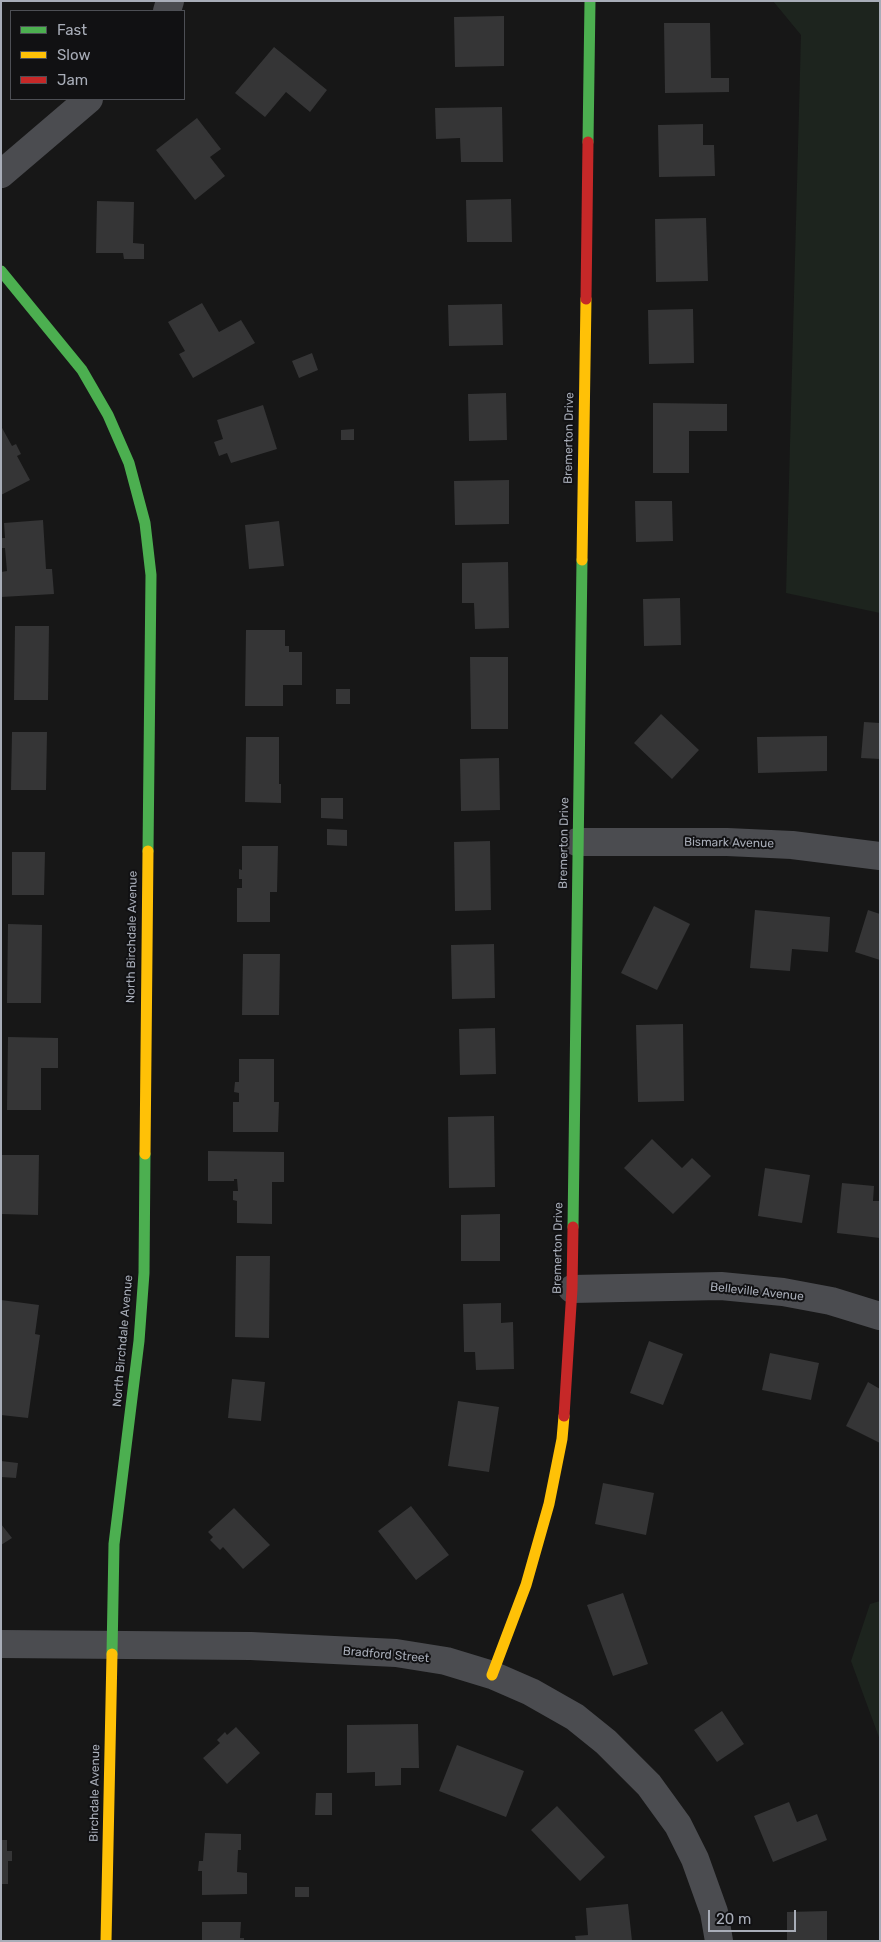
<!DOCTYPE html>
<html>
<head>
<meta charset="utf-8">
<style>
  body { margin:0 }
  #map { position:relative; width:881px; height:1942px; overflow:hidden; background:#171717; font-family:Rubik,sans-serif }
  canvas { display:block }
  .frame { position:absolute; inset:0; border:2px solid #a8adb8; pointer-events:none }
  .legend { position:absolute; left:10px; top:10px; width:175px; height:90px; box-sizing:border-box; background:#111113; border:1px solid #4d4f55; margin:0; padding:6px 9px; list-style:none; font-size:15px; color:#a8adb8 }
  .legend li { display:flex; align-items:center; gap:10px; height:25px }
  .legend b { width:25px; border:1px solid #4d4f55 }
  .scale { position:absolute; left:708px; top:1910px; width:88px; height:22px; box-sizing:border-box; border:2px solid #a8adb8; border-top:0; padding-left:6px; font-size:15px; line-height:18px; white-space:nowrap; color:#a8adb8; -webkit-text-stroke:4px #111113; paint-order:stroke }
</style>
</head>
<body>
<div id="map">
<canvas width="881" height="1942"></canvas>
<div class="frame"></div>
<ul class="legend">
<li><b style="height:6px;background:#4caf50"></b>Fast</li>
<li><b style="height:6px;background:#ffc107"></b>Slow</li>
<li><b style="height:6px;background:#c62828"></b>Jam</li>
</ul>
<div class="scale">20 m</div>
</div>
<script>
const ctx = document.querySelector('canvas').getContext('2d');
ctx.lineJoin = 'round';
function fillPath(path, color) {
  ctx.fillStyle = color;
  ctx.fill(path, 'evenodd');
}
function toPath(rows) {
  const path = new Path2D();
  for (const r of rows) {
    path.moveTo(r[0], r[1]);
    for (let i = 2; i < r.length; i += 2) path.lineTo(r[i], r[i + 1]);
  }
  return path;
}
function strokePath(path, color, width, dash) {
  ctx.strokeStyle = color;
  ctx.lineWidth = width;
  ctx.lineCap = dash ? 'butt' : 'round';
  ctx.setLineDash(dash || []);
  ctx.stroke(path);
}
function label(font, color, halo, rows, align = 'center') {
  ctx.font = font + ' Rubik,sans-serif';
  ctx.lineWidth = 4;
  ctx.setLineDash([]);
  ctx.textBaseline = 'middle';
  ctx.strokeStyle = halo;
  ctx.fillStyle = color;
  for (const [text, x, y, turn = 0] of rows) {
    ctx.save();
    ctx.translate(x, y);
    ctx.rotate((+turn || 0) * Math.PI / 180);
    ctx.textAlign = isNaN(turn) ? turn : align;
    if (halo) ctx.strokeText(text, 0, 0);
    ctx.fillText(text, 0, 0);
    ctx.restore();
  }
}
fillPath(toPath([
  [773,1,880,1,880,613,786,593,801,35],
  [880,1601,880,1740,851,1661,870,1604]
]), '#1d241e');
fillPath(toPath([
  [504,16,504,66,455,67,454,17],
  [664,23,710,23,711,78,729,78,729,92,665,93],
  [274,47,327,90,310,112,286,92,265,117,235,93],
  [502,107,503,162,461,162,460,138,436,139,435,108],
  [197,118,221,149,210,157,225,176,195,200,156,150],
  [703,124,703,145,714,145,715,176,659,177,658,125],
  [511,199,512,242,467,242,466,200],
  [97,201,134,202,133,243,144,244,144,259,124,259,123,253,96,253],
  [706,218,708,281,656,282,655,219],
  [202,303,219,332,241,320,255,343,193,378,179,354,185,351,168,322],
  [502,304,503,345,449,346,448,305],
  [693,309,694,363,649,364,648,310],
  [312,353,318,370,299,378,292,361],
  [506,393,507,440,469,441,468,394],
  [653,403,727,404,727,431,689,431,689,473,653,473],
  [263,405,277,449,231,463,227,453,219,456,214,442,223,439,217,420],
  [1,426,12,446,16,444,21,454,17,456,30,480,1,495],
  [354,429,354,440,341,440,341,430],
  [509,480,509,524,455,525,454,481],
  [635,501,672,501,673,541,636,542],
  [43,520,46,569,52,569,54,594,1,597,1,572,7,571,5,548,2,548,1,538,5,538,4,523],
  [279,521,284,566,249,569,245,525],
  [508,562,509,628,475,629,474,603,462,603,462,563],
  [680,598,681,645,644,646,643,599],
  [15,626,49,626,48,700,14,700],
  [246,630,285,630,285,646,289,646,289,652,302,652,302,685,283,685,283,706,245,706],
  [470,657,508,657,508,729,471,729],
  [336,689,350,689,350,704,336,704],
  [661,714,699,750,672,779,634,743],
  [864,722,880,723,880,759,861,758],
  [12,732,47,732,46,790,11,790],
  [827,736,827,771,758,773,757,737],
  [246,737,279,737,279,784,281,784,281,803,245,802],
  [499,758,500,810,461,811,460,759],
  [321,798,343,798,343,819,321,818],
  [327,829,347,830,347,846,327,845],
  [490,841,491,910,455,911,454,842],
  [242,846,278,846,277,892,270,892,270,922,237,922,237,888,242,888,242,879,239,879,239,869,242,870],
  [12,852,45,852,44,895,12,895],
  [654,906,690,924,657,990,621,973],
  [755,910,830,917,828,952,792,949,790,971,750,968],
  [868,910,880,914,880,960,855,952],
  [8,924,42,925,41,1003,7,1003],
  [494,944,495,998,452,999,451,945],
  [243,954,280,954,279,1015,242,1015],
  [683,1024,684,1101,638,1102,636,1025],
  [495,1028,496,1074,460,1075,459,1029],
  [8,1037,58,1038,58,1068,41,1068,41,1110,7,1110],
  [239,1059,274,1059,274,1102,279,1102,278,1132,233,1132,233,1102,239,1102,239,1093,234,1092,235,1082,239,1082],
  [494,1116,495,1187,449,1188,448,1117],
  [652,1139,682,1168,692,1158,711,1176,673,1214,624,1168],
  [208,1151,284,1152,284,1182,272,1182,272,1224,237,1223,237,1201,233,1200,233,1191,238,1191,237,1179,234,1179,234,1181,208,1181],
  [1,1155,39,1155,38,1215,1,1214],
  [765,1168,810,1175,802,1223,758,1216],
  [842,1183,874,1186,873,1201,880,1201,880,1238,837,1233],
  [500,1214,500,1261,461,1261,461,1215],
  [236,1256,270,1256,269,1338,235,1337],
  [1,1300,39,1305,35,1334,40,1335,28,1418,1,1415],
  [501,1303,501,1323,513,1322,514,1369,476,1370,475,1352,464,1352,463,1304],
  [649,1341,683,1354,663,1405,630,1393],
  [770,1353,819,1363,811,1400,762,1390],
  [232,1379,265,1382,261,1421,228,1418],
  [868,1382,880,1389,880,1443,846,1426],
  [458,1401,499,1407,489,1472,448,1466],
  [1,1461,18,1463,16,1478,1,1477],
  [603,1483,654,1493,646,1535,595,1524],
  [411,1506,449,1555,416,1580,378,1531],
  [234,1508,270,1545,243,1569,223,1547,220,1550,210,1540,213,1537,208,1532],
  [1,1524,12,1538,1,1545],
  [623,1593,648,1664,613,1676,587,1605],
  [722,1711,744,1744,717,1762,694,1730],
  [418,1724,419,1768,401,1768,401,1785,375,1786,375,1772,347,1773,347,1725],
  [236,1727,260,1753,227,1784,203,1758,220,1743,217,1740,225,1732,227,1735],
  [457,1745,524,1771,506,1817,439,1791],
  [316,1793,332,1793,332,1815,315,1815],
  [789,1802,797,1822,817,1814,827,1840,773,1862,754,1816],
  [557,1806,605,1857,580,1881,531,1830],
  [205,1833,241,1834,241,1850,238,1850,237,1872,247,1873,247,1894,202,1895,202,1871,198,1871,199,1861,203,1861],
  [1,1840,7,1840,7,1851,12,1851,12,1861,8,1861,8,1884,1,1884],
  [295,1887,309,1887,309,1897,295,1897],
  [628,1904,632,1941,576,1941,575,1936,588,1935,586,1908],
  [827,1911,827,1941,787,1941,787,1912],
  [202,1922,241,1922,240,1938,244,1938,244,1941,202,1941]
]), '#353536');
strokePath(toPath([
  [167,11,170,1],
  [1,174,89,99],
  [577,842,727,842,792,845,880,856],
  [572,1289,721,1286,783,1292,831,1301,880,1316],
  [1,1644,251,1646,396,1653,446,1661,492,1675,531,1692,575,1717,606,1742,649,1785,678,1825,695,1859,714,1912,719,1941]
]), '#4b4c50', 28);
strokePath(toPath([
  [588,142,590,1],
  [1,271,82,370,108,415,129,463,145,523,151,575,148,851],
  [573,1227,582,560],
  [112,1654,114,1544,139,1341,144,1273,145,1154]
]), '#4caf50', 11);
strokePath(toPath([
  [582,560,586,299],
  [145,1154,148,851],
  [492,1675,526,1585,549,1504,562,1439,564,1416],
  [106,1941,112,1654]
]), '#ffc107', 11);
strokePath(toPath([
  [586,299,588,142],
  [564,1416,572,1289,573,1227]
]), '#c62828', 11);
label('12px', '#a8adb8', '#111113', [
  ["Bremerton Drive",569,438,-89],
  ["Bremerton Drive",564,843,-89],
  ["Bismark Avenue",729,843,1],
  ["North Birchdale Avenue",132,937,-89],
  ["Bremerton Drive",558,1248,-89],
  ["Belleville Avenue",757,1292,6],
  ["North Birchdale Avenue",123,1341,-85],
  ["Bradford Street",386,1655,5],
  ["Birchdale Avenue",95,1793,-89]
]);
</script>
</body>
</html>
